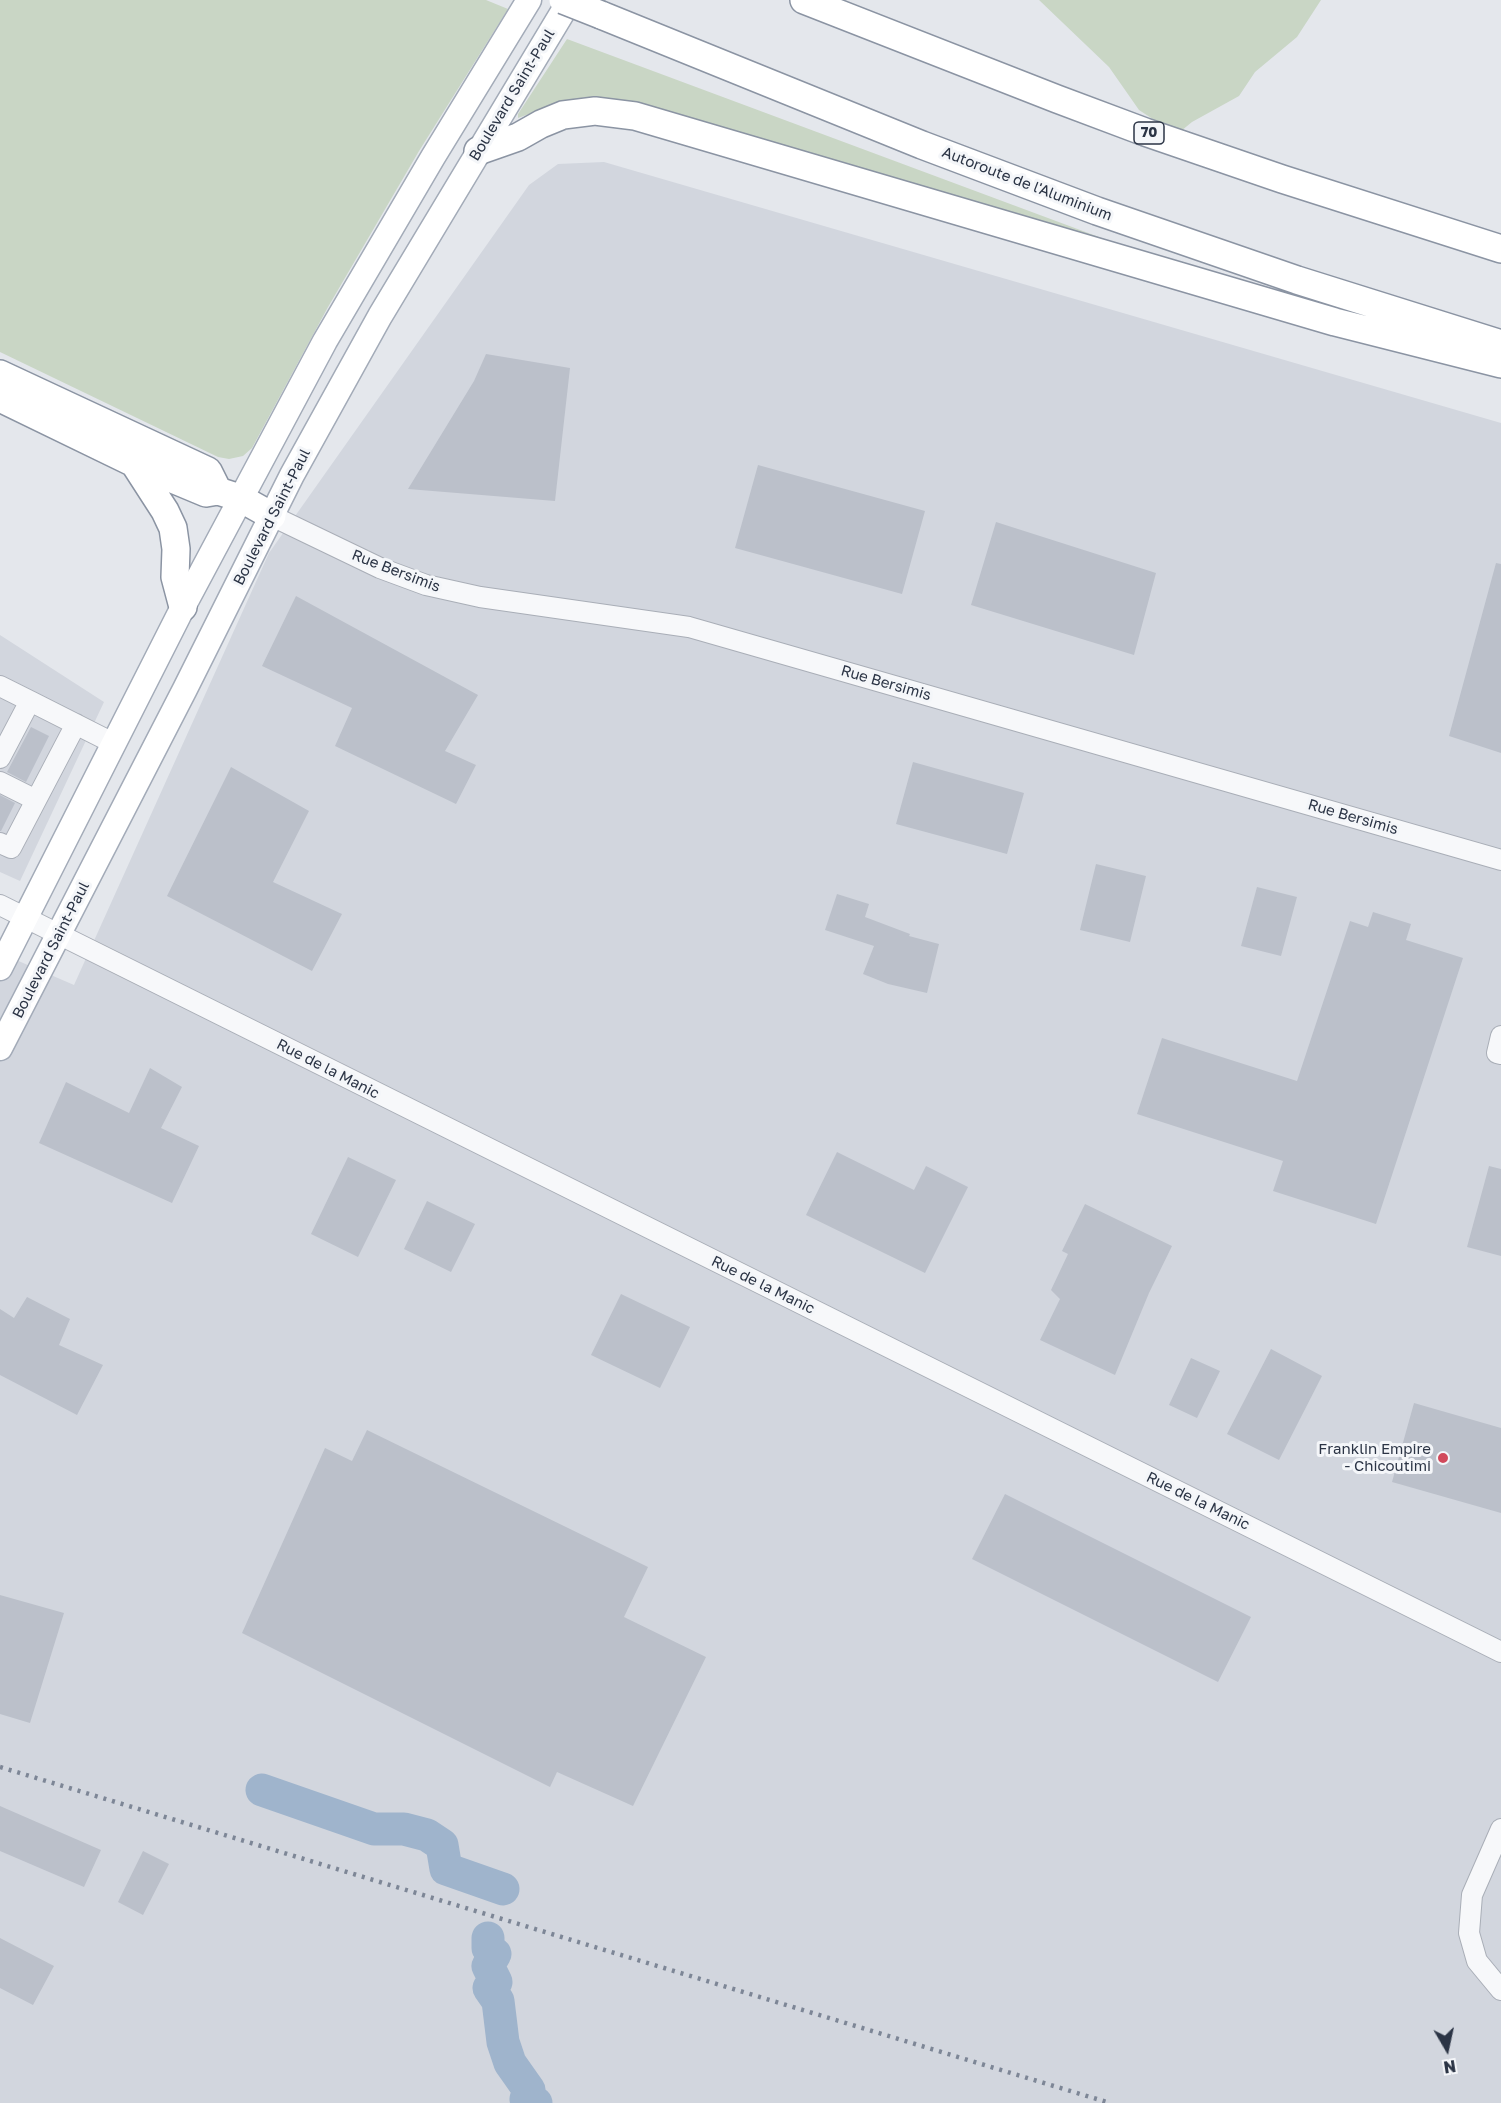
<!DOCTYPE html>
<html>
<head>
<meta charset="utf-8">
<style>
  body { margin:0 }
  #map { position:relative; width:1501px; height:2103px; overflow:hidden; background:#e4e7ec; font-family:"Golos Text",sans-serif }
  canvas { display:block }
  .north { position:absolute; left:1417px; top:2019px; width:60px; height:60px; -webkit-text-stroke:4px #f4f6f9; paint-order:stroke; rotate:171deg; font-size:16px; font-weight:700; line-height:24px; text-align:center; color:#2b3445 }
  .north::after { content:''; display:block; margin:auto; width:21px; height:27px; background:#2b3445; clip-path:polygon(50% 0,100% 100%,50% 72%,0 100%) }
</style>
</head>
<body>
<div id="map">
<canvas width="1501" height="2103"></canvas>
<div class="north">N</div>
</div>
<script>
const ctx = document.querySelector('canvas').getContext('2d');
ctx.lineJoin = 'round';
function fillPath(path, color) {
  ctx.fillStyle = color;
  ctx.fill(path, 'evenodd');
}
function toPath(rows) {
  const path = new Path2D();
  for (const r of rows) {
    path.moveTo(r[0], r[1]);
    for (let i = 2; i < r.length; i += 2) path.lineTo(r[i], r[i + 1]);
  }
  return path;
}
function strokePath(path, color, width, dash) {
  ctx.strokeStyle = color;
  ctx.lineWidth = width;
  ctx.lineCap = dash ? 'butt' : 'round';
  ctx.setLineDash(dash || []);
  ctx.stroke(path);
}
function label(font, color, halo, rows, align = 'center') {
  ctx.font = font + ' "Golos Text",sans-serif';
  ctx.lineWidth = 6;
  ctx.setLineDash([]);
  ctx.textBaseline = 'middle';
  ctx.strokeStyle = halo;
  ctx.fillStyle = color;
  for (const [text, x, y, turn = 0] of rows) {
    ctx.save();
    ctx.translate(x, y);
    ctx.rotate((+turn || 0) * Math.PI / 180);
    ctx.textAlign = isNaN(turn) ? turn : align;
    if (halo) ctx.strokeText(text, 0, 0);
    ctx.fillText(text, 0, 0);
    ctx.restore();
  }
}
fillPath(toPath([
  [604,162,1501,423,1501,2103,0,2103,0,953,74,985,269,553,529,185,558,164],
  [0,635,104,702,20,881,0,872]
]), '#d2d6de');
fillPath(toPath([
  [0,0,486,0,508,9,419,151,328,307,252,448,243,456,229,459,218,457,0,352],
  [1039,0,1321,0,1297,37,1255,72,1239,96,1192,122,1181,131,1165,127,1139,110,1109,67],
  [567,39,1193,272,614,100,586,97,559,103,518,118,518,114]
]), '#c9d6c5');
strokePath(toPath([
  [262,1790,374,1829,404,1829,427,1835,442,1845,446,1869,503,1889],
  [488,1938,488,1948,495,1954,488,1966,496,1982,489,1988,498,2001,503,2042,510,2063,529,2090,526,2099,536,2103]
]), '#9fb4cc', 33);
fillPath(toPath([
  [486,354,570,368,555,501,408,489,474,381],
  [758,465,925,511,902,594,735,548],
  [996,522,1156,573,1134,655,971,605],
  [1496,563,1501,564,1501,753,1449,736],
  [296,596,478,695,445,751,476,765,456,804,335,746,352,708,262,666],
  [31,727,49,736,26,782,7,772],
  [913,762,1024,793,1007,854,896,824],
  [231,767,309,811,273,882,342,914,312,971,167,896],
  [0,795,15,803,1,831,0,831],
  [1096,864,1146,876,1130,942,1080,930],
  [1257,887,1297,897,1281,956,1241,946],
  [837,894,869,904,865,917,910,934,909,936,939,944,927,993,888,984,863,974,874,946,825,930],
  [1373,912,1411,924,1406,940,1463,958,1376,1224,1273,1191,1283,1161,1137,1114,1162,1038,1297,1081,1350,921,1368,927],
  [150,1068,182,1087,161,1128,199,1146,172,1203,39,1143,66,1082,129,1113],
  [837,1152,914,1190,926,1166,968,1187,925,1273,806,1215],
  [348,1157,396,1180,358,1257,311,1234],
  [1489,1166,1501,1169,1501,1256,1467,1247],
  [427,1201,475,1224,451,1272,404,1249],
  [1085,1204,1172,1246,1149,1293,1115,1375,1040,1340,1060,1299,1051,1290,1068,1254,1062,1251],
  [621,1294,690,1327,660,1388,591,1355],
  [27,1297,70,1319,59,1345,103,1365,77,1415,0,1375,0,1309,14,1318],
  [1271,1349,1322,1376,1279,1460,1227,1434],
  [1191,1358,1220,1371,1197,1418,1169,1405],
  [1414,1403,1501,1428,1501,1513,1392,1482],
  [367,1430,648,1567,624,1617,706,1657,633,1806,557,1772,550,1787,242,1633,325,1448,352,1461],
  [1005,1494,1251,1617,1218,1682,972,1559],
  [0,1595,64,1613,30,1723,0,1714],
  [0,1806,101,1850,84,1887,0,1851],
  [143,1851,169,1864,143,1915,118,1902],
  [0,1938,54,1966,33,2005,0,1988]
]), '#bbc0ca');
const minor = toPath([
  [272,516,380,568,426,585,480,597,689,627,1501,860],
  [0,686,30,701],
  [0,758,30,701,115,744],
  [0,782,36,800],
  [0,843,11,848,76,724],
  [0,905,1501,1652],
  [1501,1036,1497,1053,1501,1054],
  [1501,1829,1472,1895,1469,1933,1477,1961,1501,1990]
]);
const major = toPath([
  [0,968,183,607,325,341,433,157,529,0],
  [0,1048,185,689,292,475,380,316,570,0]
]);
const highway = toPath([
  [804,0,1057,99,1145,132,1282,179,1501,249],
  [601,15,922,145,1097,211,1297,280,1501,344],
  [478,151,518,137,541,124,563,115,595,111,635,116,1335,322,1501,364],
  [0,374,208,471,218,491],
  [0,398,134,463,206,493,218,491,240,498,272,516],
  [134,463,165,511,173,528,176,549,175,577,183,607]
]);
strokePath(minor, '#a9aeb7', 22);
strokePath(major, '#a3abb8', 27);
strokePath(highway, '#8b94a3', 30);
strokePath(minor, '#f7f8fa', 20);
strokePath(major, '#fff', 24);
strokePath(highway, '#fff', 27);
strokePath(toPath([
  [0,1767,1110,2103]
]), '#7d8696', 4.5, [3, 6]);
const highwayBridge = toPath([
  [563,0,601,15]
]);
strokePath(highwayBridge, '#8b94a3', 30, []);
strokePath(highwayBridge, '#fff', 27);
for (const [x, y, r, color] of [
  [1443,1458,6,"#d1495b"]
]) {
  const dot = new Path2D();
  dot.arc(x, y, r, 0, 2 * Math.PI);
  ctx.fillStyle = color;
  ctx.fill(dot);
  strokePath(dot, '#f4f6f9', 2);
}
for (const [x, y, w] of [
  [1149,133,30]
]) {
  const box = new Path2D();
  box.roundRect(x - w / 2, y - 11, w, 22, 4.5);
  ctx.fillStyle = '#f4f6f9';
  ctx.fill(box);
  strokePath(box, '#2b3445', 1.5);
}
label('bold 14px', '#2b3445', null, [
  ["70",1149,133]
]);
label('15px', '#2b3445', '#f4f6f9', [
  ["Boulevard Saint-Paul",512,95,-59],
  ["Autoroute de l'Aluminium",1027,184,21],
  ["Boulevard Saint-Paul",272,517,-63],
  ["Rue Bersimis",396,571,21],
  ["Rue Bersimis",886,683,16],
  ["Rue Bersimis",1353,817,16],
  ["Boulevard Saint-Paul",51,950,-63],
  ["Rue de la Manic",328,1069,27],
  ["Rue de la Manic",763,1285,26],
  ["Rue de la Manic",1198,1501,26]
]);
label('15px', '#2b3445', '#f4f6f9', [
  ["Franklin Empire",1431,1449],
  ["- Chicoutimi",1431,1466]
], 'right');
</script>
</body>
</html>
